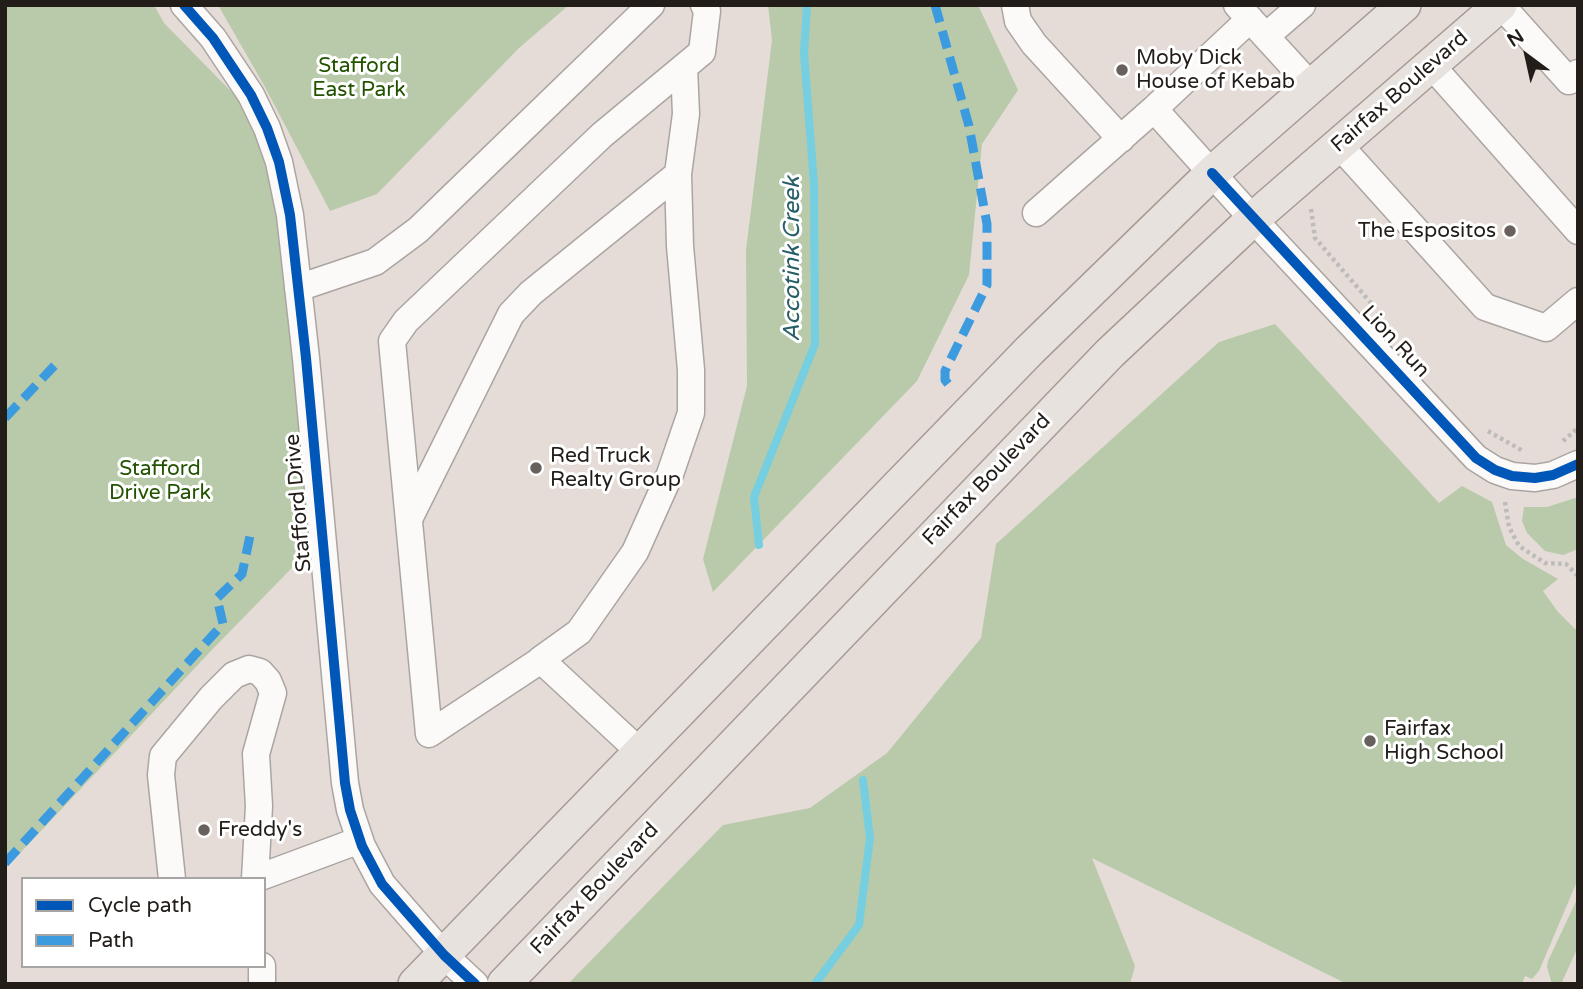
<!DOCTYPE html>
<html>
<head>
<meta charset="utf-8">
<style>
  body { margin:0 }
  #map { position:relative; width:1583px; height:989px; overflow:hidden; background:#e5dcd8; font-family:"Varela Round",sans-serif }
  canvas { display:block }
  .frame { position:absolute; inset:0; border:7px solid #231d1a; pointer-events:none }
  .legend { position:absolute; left:21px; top:877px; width:245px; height:91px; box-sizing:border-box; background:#fff; border:2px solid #a7a5a3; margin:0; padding:9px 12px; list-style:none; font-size:21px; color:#231d1a }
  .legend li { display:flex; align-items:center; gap:14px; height:35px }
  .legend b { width:35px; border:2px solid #a7a5a3 }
  .north { position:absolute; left:1492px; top:21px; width:70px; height:70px; -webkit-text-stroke:5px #fff; paint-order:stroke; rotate:327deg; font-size:19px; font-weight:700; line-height:28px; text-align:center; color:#231d1a }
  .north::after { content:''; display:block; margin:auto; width:24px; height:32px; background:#231d1a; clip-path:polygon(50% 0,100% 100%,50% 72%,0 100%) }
</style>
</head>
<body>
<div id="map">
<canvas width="1583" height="989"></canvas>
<div class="frame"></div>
<ul class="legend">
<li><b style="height:9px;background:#0057b8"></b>Cycle path</li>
<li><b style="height:9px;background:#3c9bdf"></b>Path</li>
</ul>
<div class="north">N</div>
</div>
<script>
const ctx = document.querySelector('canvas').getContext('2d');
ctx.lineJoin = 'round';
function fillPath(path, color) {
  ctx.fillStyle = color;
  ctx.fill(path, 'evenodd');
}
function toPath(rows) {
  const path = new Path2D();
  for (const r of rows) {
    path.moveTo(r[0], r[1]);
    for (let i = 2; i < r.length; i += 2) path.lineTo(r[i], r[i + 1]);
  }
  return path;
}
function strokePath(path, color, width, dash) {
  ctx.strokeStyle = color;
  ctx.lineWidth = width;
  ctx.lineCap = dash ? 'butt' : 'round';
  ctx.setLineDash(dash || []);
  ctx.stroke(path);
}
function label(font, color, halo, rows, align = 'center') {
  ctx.font = font + ' "Varela Round",sans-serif';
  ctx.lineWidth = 6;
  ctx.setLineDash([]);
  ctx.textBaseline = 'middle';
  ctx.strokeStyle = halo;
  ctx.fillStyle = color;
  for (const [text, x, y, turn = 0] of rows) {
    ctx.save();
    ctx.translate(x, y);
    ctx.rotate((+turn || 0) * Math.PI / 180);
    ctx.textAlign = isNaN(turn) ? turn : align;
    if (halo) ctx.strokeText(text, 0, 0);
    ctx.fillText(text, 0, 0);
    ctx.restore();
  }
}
fillPath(toPath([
  [5,5,154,5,164,23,267,128,321,538,209,653,5,869],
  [218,5,569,5,519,48,377,194,330,211,265,87],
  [768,5,978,5,1018,90,982,144,969,275,917,381,713,592,703,559,747,386,746,250,772,40],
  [1275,324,1439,503,1462,486,1492,502,1506,545,1523,559,1558,579,1543,591,1558,612,1575,629,1578,629,1578,879,1539,971,1532,979,1525,976,1522,984,1347,984,1092,858,1135,966,1130,984,568,984,723,825,810,808,887,753,981,638,996,544,1219,342],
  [1578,497,1578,549,1563,555,1545,551,1527,533,1522,521,1524,507,1547,507],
  [1578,897,1578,947,1561,984,1552,984,1547,967,1548,961]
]), '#b8caa9');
strokePath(toPath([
  [759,545,754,497,815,344,814,184,804,53,807,5],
  [815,984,859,925,870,838,863,780]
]), '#75cfe0', 8);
const minor = toPath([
  [184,5,213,38,251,95,267,128,279,162,290,215,306,358,345,783,350,810,362,846,382,884,444,955,475,984],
  [1015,5,1018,21,1034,44,1121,139],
  [1237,5,1311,86],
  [1501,5,1569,81,1578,73],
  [1266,36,1302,5],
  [1431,65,1578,231],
  [1154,109,1250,19],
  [1339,145,1485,307,1546,328,1578,301],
  [1036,213,1154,109,1253,219,1476,458,1495,470,1512,476,1535,478,1553,475,1578,464],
  [298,288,375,262,418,230,651,5],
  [409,519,511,314,531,293,678,174],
  [540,660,579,632,635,552,670,474,691,413,691,370,680,246,678,174,686,114,684,67],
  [640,752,541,660,429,734,392,341,406,321,602,135,702,52,707,11,704,5],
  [172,879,161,775,163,756,211,698,234,675,249,669,260,672,268,681,273,693,256,754,259,806,255,879,360,840],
  [262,966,262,984]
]);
const major = toPath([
  [415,984,1030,350,1212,173,1404,5],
  [504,984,1110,353,1253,219,1500,5]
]);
strokePath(minor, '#aba5a2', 29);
strokePath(major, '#a79b93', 36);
strokePath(toPath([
  [1311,209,1315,238,1383,317],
  [1488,431,1523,451],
  [1563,441,1578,428],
  [1505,502,1509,527,1519,546,1545,563,1566,564,1578,576]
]), '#bebcbb', 4.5, [3.5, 3.5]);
strokePath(minor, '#fbfaf9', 26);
strokePath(major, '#e8e2df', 33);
strokePath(toPath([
  [935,5,969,126,987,224,987,285,945,371,945,380,949,385],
  [5,418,55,365],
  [5,863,223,624,217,598,242,574,251,531]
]), '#3c9bdf', 9, [18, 9]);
strokePath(toPath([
  [184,5,213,38,251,95,267,128,279,162,290,215,306,358,345,783,350,810,362,846,382,884,444,955,475,984],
  [1212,173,1476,458,1495,470,1512,476,1535,478,1553,475,1578,464]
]), '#0057b8', 10);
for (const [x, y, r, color] of [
  [1122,70,7,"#67605c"],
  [1510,231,7,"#67605c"],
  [536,468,7,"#67605c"],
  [1370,741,7,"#67605c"],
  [204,830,7,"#67605c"]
]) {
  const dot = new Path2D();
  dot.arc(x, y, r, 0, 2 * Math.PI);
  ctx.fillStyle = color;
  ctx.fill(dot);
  strokePath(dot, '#fff', 2.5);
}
label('21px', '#231d1a', '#fff', [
  ["Moby Dick",1136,58],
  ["House of Kebab",1136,82],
  ["The Espositos",1496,231,"right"],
  ["Red Truck",550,456],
  ["Realty Group",550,480],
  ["Fairfax",1384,729],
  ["High School",1384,753],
  ["Freddy's",218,830]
], 'left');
label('21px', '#235300', '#fff', [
  ["Stafford",359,66],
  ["East Park",359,90],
  ["Stafford",160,469],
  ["Drive Park",160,493]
]);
label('21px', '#231d1a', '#fff', [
  ["Fairfax Boulevard",1400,92,-41],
  ["Lion Run",1395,342,47],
  ["Fairfax Boulevard",987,480,-46],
  ["Stafford Drive",299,503,-95],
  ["Fairfax Boulevard",595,889,-46]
]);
label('italic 23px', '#275d67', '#fff', [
  ["Accotink Creek",793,259,-90]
]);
</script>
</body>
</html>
